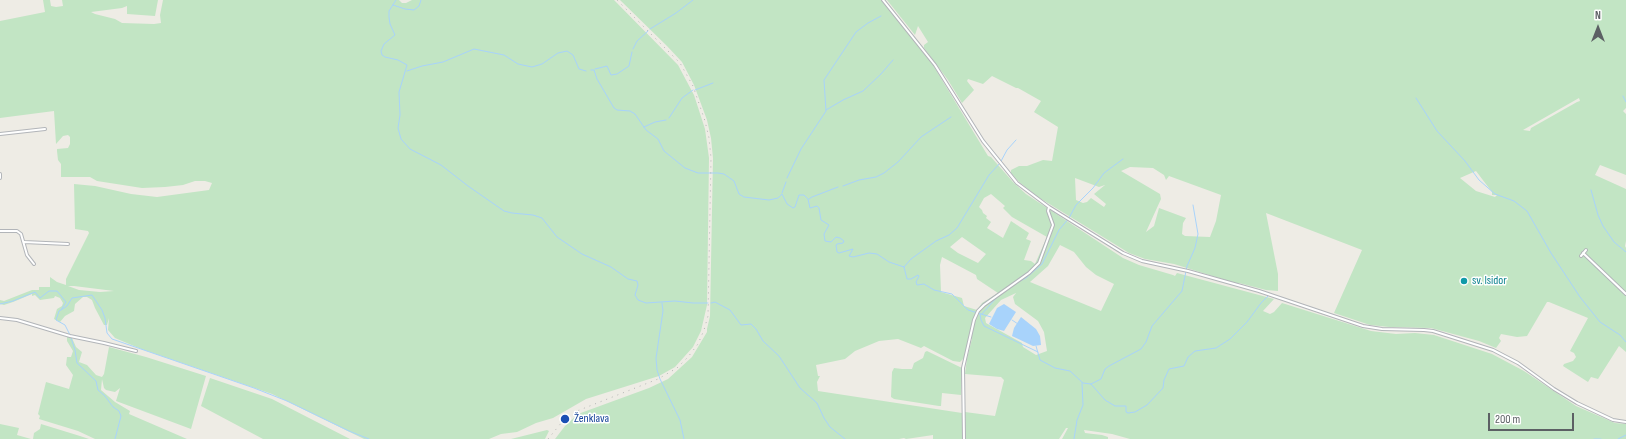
<!DOCTYPE html>
<html>
<head>
<meta charset="utf-8">
<style>
  body { margin:0 }
  #map { position:relative; width:1626px; height:439px; overflow:hidden; background:#eeece5; font-family:"Sofia Sans Condensed",sans-serif }
  canvas { display:block }
  .north { position:absolute; left:1578px; top:8px; width:40px; height:40px; -webkit-text-stroke:3px #fff; paint-order:stroke; rotate:0deg; font-size:11px; font-weight:700; line-height:16px; text-align:center; color:#5c6064 }
  .north::after { content:''; display:block; margin:auto; width:14px; height:18px; background:#5c6064; clip-path:polygon(50% 0,100% 100%,50% 72%,0 100%) }
  .scale { position:absolute; left:1488px; top:413px; width:86px; height:18px; box-sizing:border-box; border:2px solid #5c6064; border-top:0; padding-left:5px; font-size:12px; line-height:14px; white-space:nowrap; color:#5c6064; -webkit-text-stroke:3px #fff; paint-order:stroke }
</style>
</head>
<body>
<div id="map">
<canvas width="1626" height="439"></canvas>
<div class="north">N</div>
<div class="scale">200 m</div>
</div>
<script>
const ctx = document.querySelector('canvas').getContext('2d');
ctx.lineJoin = 'round';
function fillPath(path, color) {
  ctx.fillStyle = color;
  ctx.fill(path, 'evenodd');
}
function toPath(rows) {
  const path = new Path2D();
  for (const r of rows) {
    path.moveTo(r[0], r[1]);
    for (let i = 2; i < r.length; i += 2) path.lineTo(r[i], r[i + 1]);
  }
  return path;
}
function strokePath(path, color, width, dash) {
  ctx.strokeStyle = color;
  ctx.lineWidth = width;
  ctx.lineCap = dash ? 'butt' : 'round';
  ctx.setLineDash(dash || []);
  ctx.stroke(path);
}
function label(font, color, halo, rows, align = 'center') {
  ctx.font = font + ' "Sofia Sans Condensed",sans-serif';
  ctx.lineWidth = 3;
  ctx.setLineDash([]);
  ctx.textBaseline = 'middle';
  ctx.strokeStyle = halo;
  ctx.fillStyle = color;
  for (const [text, x, y, turn = 0] of rows) {
    ctx.save();
    ctx.translate(x, y);
    ctx.rotate((+turn || 0) * Math.PI / 180);
    ctx.textAlign = isNaN(turn) ? turn : align;
    if (halo) ctx.strokeText(text, 0, 0);
    ctx.fillText(text, 0, 0);
    ctx.restore();
  }
}
fillPath(toPath([
  [43,0,50,0,51,6,56,7,63,6,62,0,158,0,155,16,127,14,127,6,122,8,91,12,95,14,115,19,122,23,154,24,161,23,160,15,163,0,399,0,402,3,406,3,412,0,614,0,678,65,694,95,705,129,709,158,707,305,701,331,693,347,675,367,659,376,586,399,553,418,536,423,517,432,501,434,489,439,364,439,272,394,141,349,115,338,108,330,109,318,107,325,104,325,95,308,92,300,87,297,83,297,75,304,74,311,65,316,60,322,54,319,57,309,62,306,63,303,60,298,55,296,54,298,40,300,35,295,32,296,32,294,13,302,4,305,0,304,0,300,4,301,32,290,39,290,39,287,50,287,50,277,57,282,66,285,66,279,89,233,88,231,75,229,74,184,95,186,131,194,157,197,209,190,212,183,205,181,195,181,183,185,165,187,142,188,97,181,90,177,61,177,61,164,58,160,57,151,57,149,68,148,70,144,70,137,68,135,63,136,56,144,54,111,0,118,0,21,45,12],
  [68,286,74,286,114,291,100,292,79,290],
  [620,0,881,0,933,65,988,156,991,157,1013,182,1026,194,1123,258,1139,265,1173,275,1175,276,1177,273,1274,299,1263,311,1270,314,1274,312,1282,303,1371,331,1396,334,1415,333,1434,335,1492,354,1524,371,1576,406,1615,423,1626,424,1626,439,1130,439,1112,434,1084,430,1085,433,1102,435,1108,437,1108,439,1062,439,1068,428,1066,428,1059,439,965,439,965,412,995,416,1004,380,1001,377,965,374,967,358,972,339,969,337,964,358,960,362,953,361,924,346,921,348,898,339,879,341,855,351,845,359,816,365,818,376,820,376,817,382,818,391,962,413,962,439,933,439,933,435,906,439,904,438,899,439,555,439,565,426,578,414,649,388,668,379,692,357,707,332,707,329,710,316,713,158,711,138,707,120,694,85,682,62,667,46],
  [991,194,1005,206,1003,208,1012,217,1047,237,1035,264,1031,261,1024,260,1031,241,1026,239,1029,233,1011,221,1003,238,987,228,991,222,986,218,987,216,983,213,982,210,979,207,984,198],
  [962,237,986,254,978,263,958,253,950,247],
  [1060,245,1074,252,1086,267,1096,275,1114,284,1101,311,1030,282,1048,266],
  [942,257,976,275,977,279,998,293,982,303,977,310,964,306,962,298,941,292,940,265],
  [1016,293,1013,297,1015,304,1038,321,1044,332,1047,351,1036,355,1023,347,1022,343,986,323,985,318,1001,300],
  [887,0,1626,0,1626,108,1623,111,1626,114,1626,175,1600,165,1595,175,1626,189,1626,241,1625,246,1626,248,1626,352,1619,346,1598,379,1591,377,1588,382,1563,366,1564,364,1573,361,1576,357,1574,353,1570,351,1588,318,1549,302,1547,302,1527,336,1517,337,1501,334,1499,338,1501,341,1496,348,1479,341,1431,328,1389,327,1370,325,1334,313,1362,250,1266,213,1278,274,1278,291,1266,290,1239,283,1238,284,1174,264,1145,259,1129,253,1038,197,1019,182,1011,173,1011,170,1019,166,1027,166,1043,160,1052,161,1058,127,1034,112,1041,101,1018,88,1016,88,992,76,983,84,968,79,967,81,974,90,962,103,948,80,924,48,924,45,928,42,918,26,915,35],
  [1579,98,1580,101,1577,102,1531,128,1530,131,1523,130],
  [1130,167,1153,168,1164,175,1166,180,1169,176,1221,195,1216,221,1210,237,1185,236,1182,234,1183,223,1186,218,1159,208,1154,226,1146,232,1161,199,1160,194,1121,171],
  [1476,171,1492,192,1492,195,1497,195,1495,197,1476,191,1460,178],
  [1075,178,1099,187,1105,185,1094,194,1106,204,1104,207,1091,198,1087,202,1083,203,1076,200],
  [67,336,72,338,76,347,82,352,79,362,87,365,96,375,102,377,104,374,109,347,146,357,206,376,191,429,116,401,120,388,115,392,106,390,104,388,102,379,101,390,115,402,130,411,129,414,187,439,95,439,78,431,39,419,40,416,38,414,46,382,69,389,73,375,66,365,67,357,71,357,73,351,67,341],
  [927,351,962,368,961,395,942,393,941,406,939,406,894,399,891,397,892,372,894,368,902,369,912,369,914,363,923,358,925,352],
  [210,378,272,399,350,439,263,439,201,406],
  [0,424,19,428,17,435,31,439,0,439],
  [41,424,80,436,89,439,33,439,34,433,40,429],
  [547,430,549,431,545,439,511,439]
]), '#c2e5c4');
fillPath(toPath([
  [1004,304,1016,312,1004,331,997,329,989,324,997,308],
  [1021,317,1036,329,1040,336,1041,345,1033,346,1012,336,1014,328]
]), '#a8d3fb');
strokePath(toPath([
  [396,0,389,11,389,17,390,24,395,35,384,44,381,51,382,55,385,57,398,60,407,65,399,92,400,115,398,128,401,139,410,149,441,165,468,186,504,211,512,213,533,215,542,218,557,237,582,254,611,267,628,279,637,281,638,285,635,295,638,300,646,303,675,301,693,303,708,303],
  [393,5,405,9,414,10,419,6,421,0],
  [650,29,676,13,693,0],
  [633,49,637,41,648,31],
  [595,69,607,66,611,75,617,74,629,66,632,52],
  [591,70,594,70,597,79,614,108,617,110,630,111,635,114,646,130,658,139,664,151,685,168,698,173,718,173,724,174,734,181,739,194,744,197,769,200,778,198,782,194,787,204,793,208,795,207,799,195,804,195,808,199,810,208,817,206,819,208,821,220,829,225,824,234,825,241,831,242,836,237,840,238,844,241,843,243,837,244,836,245,837,252,839,253,853,249,849,256,853,257,869,253,877,254,889,262,904,267,907,279,911,279,918,275,919,276,916,282,917,285,924,284,934,290,952,294,968,310,991,317],
  [407,71,422,66,443,62,474,49,504,55,518,64,532,67,542,64,558,53,567,51,573,55,579,69,586,71],
  [695,90,713,83],
  [1623,96,1626,102],
  [1416,98,1437,131,1465,161,1479,180,1495,194,1514,201,1527,211,1551,253,1580,297,1600,322,1620,335,1626,342],
  [826,110,843,100,863,91,881,74,893,60],
  [669,118,682,98,693,90],
  [644,127,655,122,666,120],
  [787,178,801,149,826,111,824,80,856,32,868,23,881,16],
  [843,186,859,180,876,177,884,173,898,162,921,137,951,117],
  [1591,190,1598,215,1603,226,1614,242,1626,252],
  [782,193,786,182],
  [809,199,812,197,838,187],
  [904,267,911,259,936,241,949,235,957,228,989,175,1000,163,1007,150,1016,140],
  [1018,282,1026,278,1042,264,1059,230,1069,218,1076,205,1093,188,1104,173,1123,159],
  [662,303,663,311,656,358,657,370,660,379,680,420,684,439],
  [711,303,715,302,730,310,741,325,751,324,756,329,763,341,779,356,800,388,817,403,824,418,830,427,845,439],
  [0,304,13,301,35,292,40,298,49,291,57,291,66,302,61,310,67,306,72,298,92,295,102,310,105,318,107,333,112,339,254,388,287,401,349,431,369,439],
  [61,310,59,311,56,320,65,325,70,335],
  [980,314,981,320,984,326,1038,352],
  [982,314,997,297],
  [1012,320,1018,324],
  [71,338,75,350,77,363,96,381,98,390,105,396,113,407,119,411,121,416,115,439],
  [1036,346,1040,360,1055,368,1070,371,1083,383,1091,384,1105,400,1115,406,1126,406,1126,412,1128,413,1135,412,1147,405,1163,388,1164,380,1169,369,1184,366,1188,357,1195,351,1216,348,1230,339,1247,322,1261,303,1268,296],
  [1091,384,1101,379,1105,369,1109,366,1141,349,1146,342,1152,326,1182,291,1187,266,1195,248,1198,234,1193,205],
  [1074,439,1077,420,1083,405,1082,383],
  [1594,439,1601,439],
  [1618,439,1626,435]
]), '#a8d3fb', 1);
const minor = toPath([
  [883,0,935,65,983,141,1017,183,1049,207,1123,253,1142,261,1188,271,1259,291,1363,326,1382,329,1424,330,1433,331,1493,350,1518,363,1554,389,1577,403,1613,420,1626,422],
  [0,134,45,129],
  [0,174,0,178],
  [0,231,17,231,21,234,27,255,34,264],
  [24,242,68,244],
  [1583,253,1626,294],
  [1581,256,1586,250],
  [0,318,17,320,70,336,104,343,136,351],
  [964,439,963,368,974,320,978,311,984,305,1029,273,1039,263,1053,225,1048,211,1049,207]
]);
strokePath(minor, '#b2b5b9', 4);
strokePath(minor, '#fff', 2);
strokePath(toPath([
  [548,439,562,422,577,411,658,379,677,368,688,357,698,344,704,330,708,316,711,158,709,138,705,121,693,86,680,63,617,0]
]), '#b3b4b4', 1, [1, 5]);
for (const [x, y, r, color] of [
  [1464,281,4,"#0f9aa8"],
  [565,419,5,"#1a4fb4"]
]) {
  const dot = new Path2D();
  dot.arc(x, y, r, 0, 2 * Math.PI);
  ctx.fillStyle = color;
  ctx.fill(dot);
  strokePath(dot, '#fff', 1.5);
}
label('12px', '#0d838f', '#fff', [
  ["sv. Isidor",1472,281]
], 'left');
label('12px', '#164399', '#fff', [
  ["Ženklava",574,419]
], 'left');
</script>
</body>
</html>
